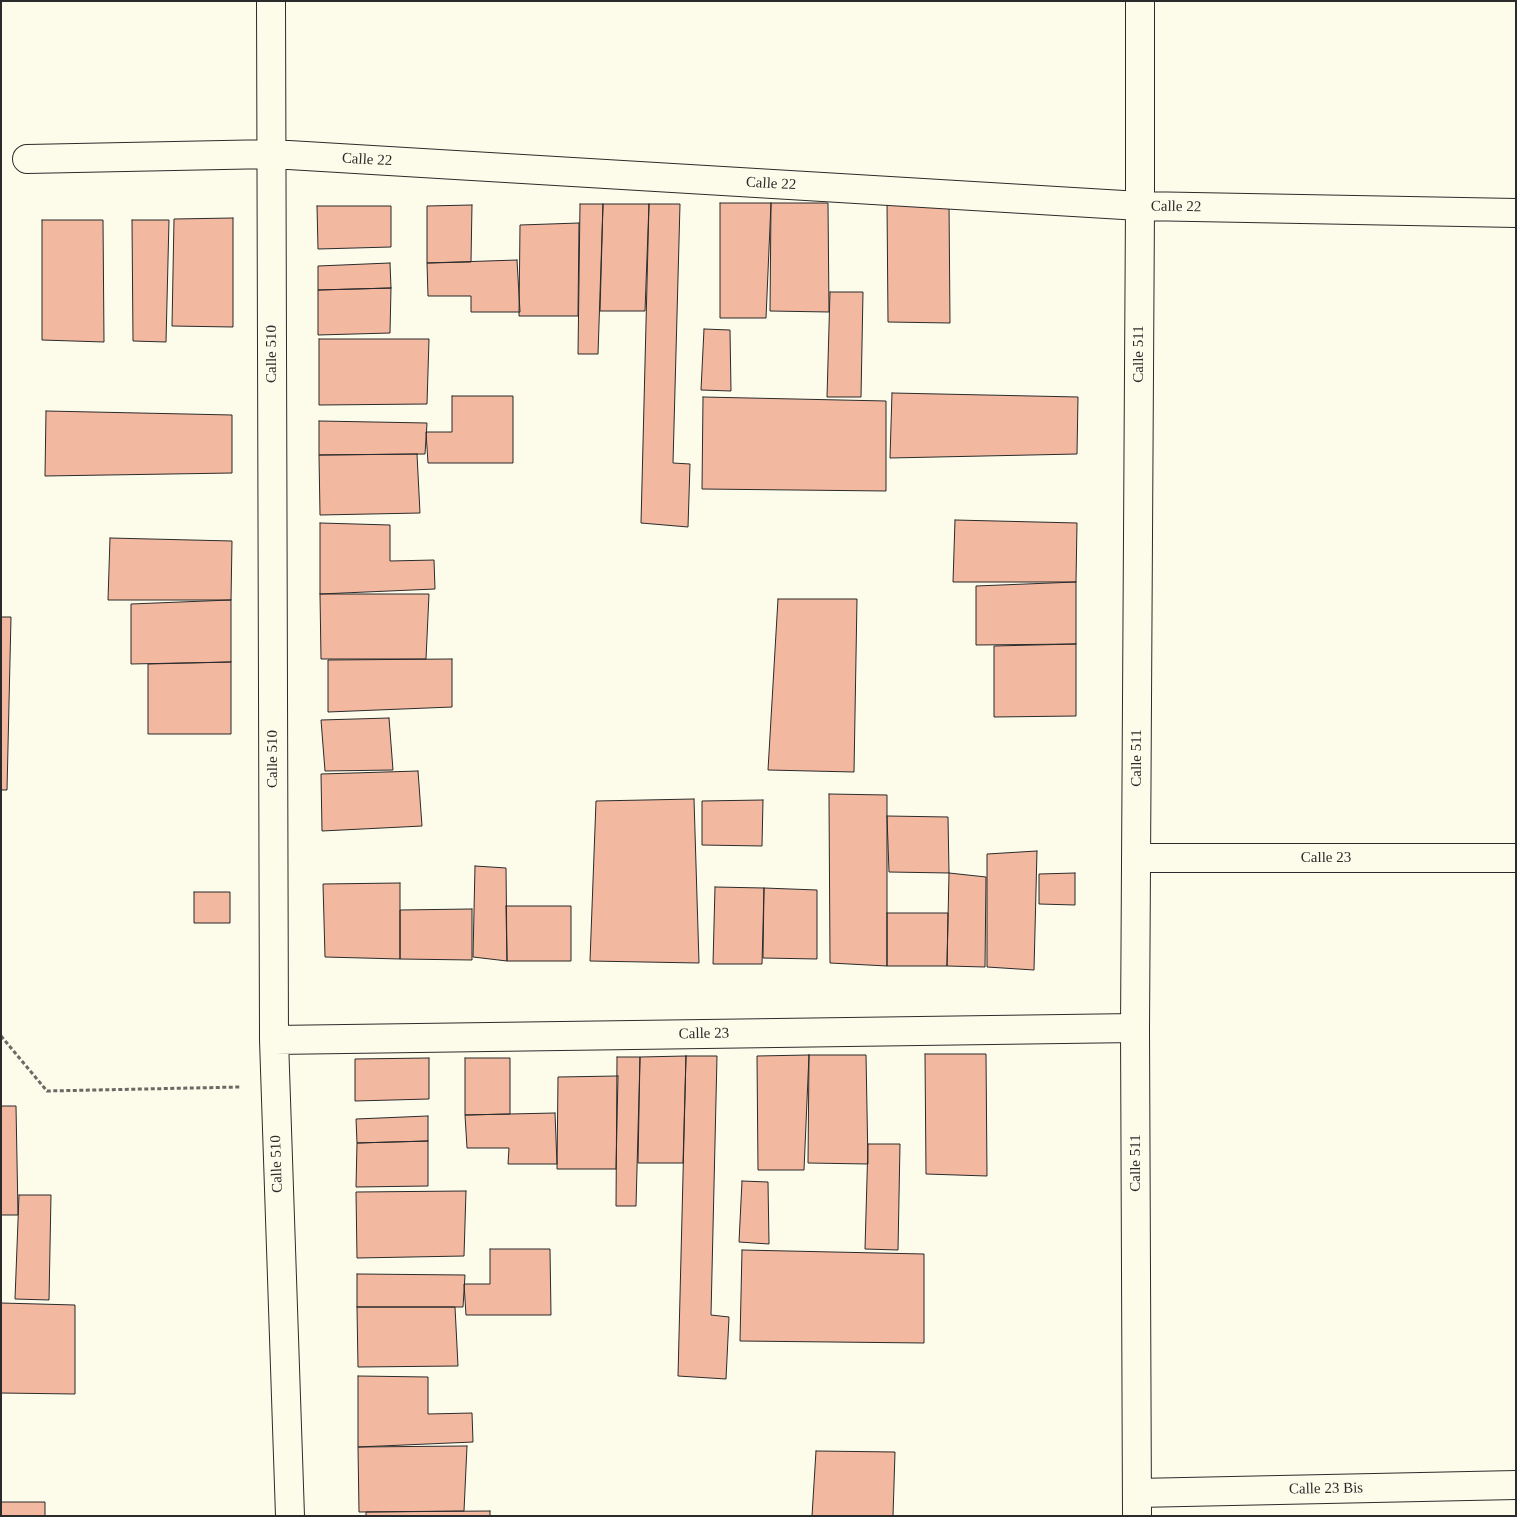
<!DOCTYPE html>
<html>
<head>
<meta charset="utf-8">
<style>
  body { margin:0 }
  #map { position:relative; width:1517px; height:1517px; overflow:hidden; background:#fdfbea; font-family:Georgia,serif }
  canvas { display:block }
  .frame { position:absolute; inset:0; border:2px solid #2b2b2b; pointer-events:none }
</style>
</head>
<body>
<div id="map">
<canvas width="1517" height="1517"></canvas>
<div class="frame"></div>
</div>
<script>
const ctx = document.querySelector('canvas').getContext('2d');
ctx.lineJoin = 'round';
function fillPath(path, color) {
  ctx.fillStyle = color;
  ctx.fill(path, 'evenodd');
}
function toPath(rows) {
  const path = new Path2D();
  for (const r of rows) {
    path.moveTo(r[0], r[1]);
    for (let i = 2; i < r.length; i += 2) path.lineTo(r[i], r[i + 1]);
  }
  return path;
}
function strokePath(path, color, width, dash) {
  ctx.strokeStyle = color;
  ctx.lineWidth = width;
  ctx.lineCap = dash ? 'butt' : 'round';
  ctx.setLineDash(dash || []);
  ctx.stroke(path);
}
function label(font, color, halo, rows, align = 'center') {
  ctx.font = font + ' Georgia,serif';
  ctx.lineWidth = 4;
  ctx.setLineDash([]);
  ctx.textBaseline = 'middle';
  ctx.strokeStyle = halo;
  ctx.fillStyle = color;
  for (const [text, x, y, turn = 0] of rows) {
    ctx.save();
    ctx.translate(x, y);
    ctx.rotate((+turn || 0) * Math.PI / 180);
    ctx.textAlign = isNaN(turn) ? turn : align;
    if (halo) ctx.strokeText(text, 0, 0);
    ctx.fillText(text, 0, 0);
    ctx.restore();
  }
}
const building = toPath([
  [949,201,950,323,888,322,887,202,949,201],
  [720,203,771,203,766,318,720,318,720,203],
  [771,203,828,203,829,312,770,311,771,203],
  [580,204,603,204,598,354,578,354,580,204],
  [603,204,649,204,645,311,600,311,603,204],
  [649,204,680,204,673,463,690,464,688,527,641,523,649,204],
  [472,205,471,262,427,263,427,206,472,205],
  [317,206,391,206,391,247,318,249,317,206],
  [233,218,233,327,172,326,174,219,233,218],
  [42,220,103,220,104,342,42,340,42,220],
  [132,220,169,220,166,342,133,341,132,220],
  [579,223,578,316,519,316,520,225,579,223],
  [517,260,520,312,471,312,471,296,428,296,427,263,517,260],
  [390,263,391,288,318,290,318,266,390,263],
  [391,288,390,333,318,335,318,290,391,288],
  [830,292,863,292,861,397,827,397,830,292],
  [704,329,730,330,731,391,701,390,704,329],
  [319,339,429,339,427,404,319,405,319,339],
  [892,393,1078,397,1077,454,890,458,892,393],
  [452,396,513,396,513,463,428,463,426,432,452,432,452,396],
  [703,397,886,401,886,491,702,489,703,397],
  [46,411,232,415,232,473,45,476,46,411],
  [319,421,427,423,425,454,319,455,319,421],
  [417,454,420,513,320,515,319,455,417,454],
  [955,520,1077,523,1076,582,953,582,955,520],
  [320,523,390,525,390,561,434,560,435,589,320,594,320,523],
  [110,538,232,541,231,600,108,600,110,538],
  [1076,582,1076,644,976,645,976,586,1076,582],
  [320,594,429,594,426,659,321,659,320,594],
  [778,599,857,599,854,772,768,770,778,599],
  [231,600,231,662,131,664,131,604,231,600],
  [1,617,11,617,7,790,1,790,1,617],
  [1076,644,1076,716,994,717,994,646,1076,644],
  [452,659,452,707,328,712,328,660,452,659],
  [231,662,231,734,148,734,148,664,231,662],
  [389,718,393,770,325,771,321,720,389,718],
  [418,771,422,826,322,831,321,774,418,771],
  [829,794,887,795,887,966,830,963,829,794],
  [694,799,699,963,590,961,596,801,694,799],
  [763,800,762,846,702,845,702,801,763,800],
  [887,816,948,817,949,873,889,872,887,816],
  [1037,851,1034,970,987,967,987,854,1037,851],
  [475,866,506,868,507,961,473,957,475,866],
  [949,873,986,877,985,967,947,966,949,873],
  [1075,873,1075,905,1039,904,1039,874,1075,873],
  [400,883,400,959,325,957,323,884,400,883],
  [715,887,764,888,762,964,713,964,715,887],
  [764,888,817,890,817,959,763,958,764,888],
  [194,892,230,892,230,923,194,923,194,892],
  [506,906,571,906,571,961,507,961,506,906],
  [472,909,472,960,400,959,400,910,472,909],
  [887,913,948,913,947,966,887,966,887,913],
  [925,1054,986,1054,987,1176,926,1174,925,1054],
  [809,1055,804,1170,758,1170,757,1056,809,1055],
  [809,1055,866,1055,868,1164,808,1163,809,1055],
  [686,1056,683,1163,638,1163,640,1057,686,1056],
  [686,1056,717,1056,711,1315,729,1317,726,1379,678,1376,686,1056],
  [617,1057,640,1057,636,1206,616,1206,617,1057],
  [429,1058,429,1099,355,1101,355,1059,429,1058],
  [465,1058,510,1058,510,1114,465,1115,465,1058],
  [618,1076,616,1169,557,1169,558,1077,618,1076],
  [1,1106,16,1106,18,1215,1,1215,1,1106],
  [555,1113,557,1164,508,1164,509,1148,467,1148,465,1115,555,1113],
  [428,1116,428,1141,357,1143,356,1119,428,1116],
  [428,1141,428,1186,356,1187,357,1143,428,1141],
  [868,1144,900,1144,898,1250,865,1249,868,1144],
  [742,1181,768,1182,769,1244,739,1242,742,1181],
  [466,1191,464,1256,357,1258,356,1192,466,1191],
  [19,1195,51,1195,49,1300,15,1299,19,1195],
  [490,1249,550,1249,551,1315,466,1315,464,1284,490,1284,490,1249],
  [742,1250,924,1254,924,1343,740,1341,742,1250],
  [357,1274,465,1275,463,1307,357,1307,357,1274],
  [1,1303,75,1305,75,1394,1,1393,1,1303],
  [357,1307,455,1307,458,1366,358,1367,357,1307],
  [358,1376,428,1377,428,1414,472,1413,473,1442,358,1447,358,1376],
  [467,1446,464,1511,359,1512,358,1447,467,1446],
  [816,1451,895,1452,893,1516,812,1516,816,1451],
  [1,1502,45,1502,45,1516,1,1516,1,1502],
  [490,1511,490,1516,366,1516,366,1512,490,1511]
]);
fillPath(building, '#f2b8a0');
strokePath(building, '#2b2b2b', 1);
const minor = toPath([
  [271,1,274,1040,290,1516],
  [27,159,272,154,1140,206,1516,213],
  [1136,858,1516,858],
  [274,1040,1135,1028],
  [1137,1493,1516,1485],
  [1137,1516,1135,1028,1140,206,1140,1]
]);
strokePath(minor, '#2b2b2b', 30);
strokePath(toPath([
  [1,1036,47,1091,240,1087]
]), '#6a6964', 3, [4, 2.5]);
strokePath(minor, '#fdfbea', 28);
label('15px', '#2b2b2b', '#fdfbea', [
  ["Calle 22",367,160,3],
  ["Calle 22",771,184,3],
  ["Calle 22",1176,207,1],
  ["Calle 510",272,354,-90],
  ["Calle 511",1139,354,-90],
  ["Calle 511",1137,758,-90],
  ["Calle 510",273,759,-90],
  ["Calle 23",1326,858],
  ["Calle 23",704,1034,-1],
  ["Calle 511",1136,1163,-90],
  ["Calle 510",277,1164,-92],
  ["Calle 23 Bis",1326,1489,-1]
]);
</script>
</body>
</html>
